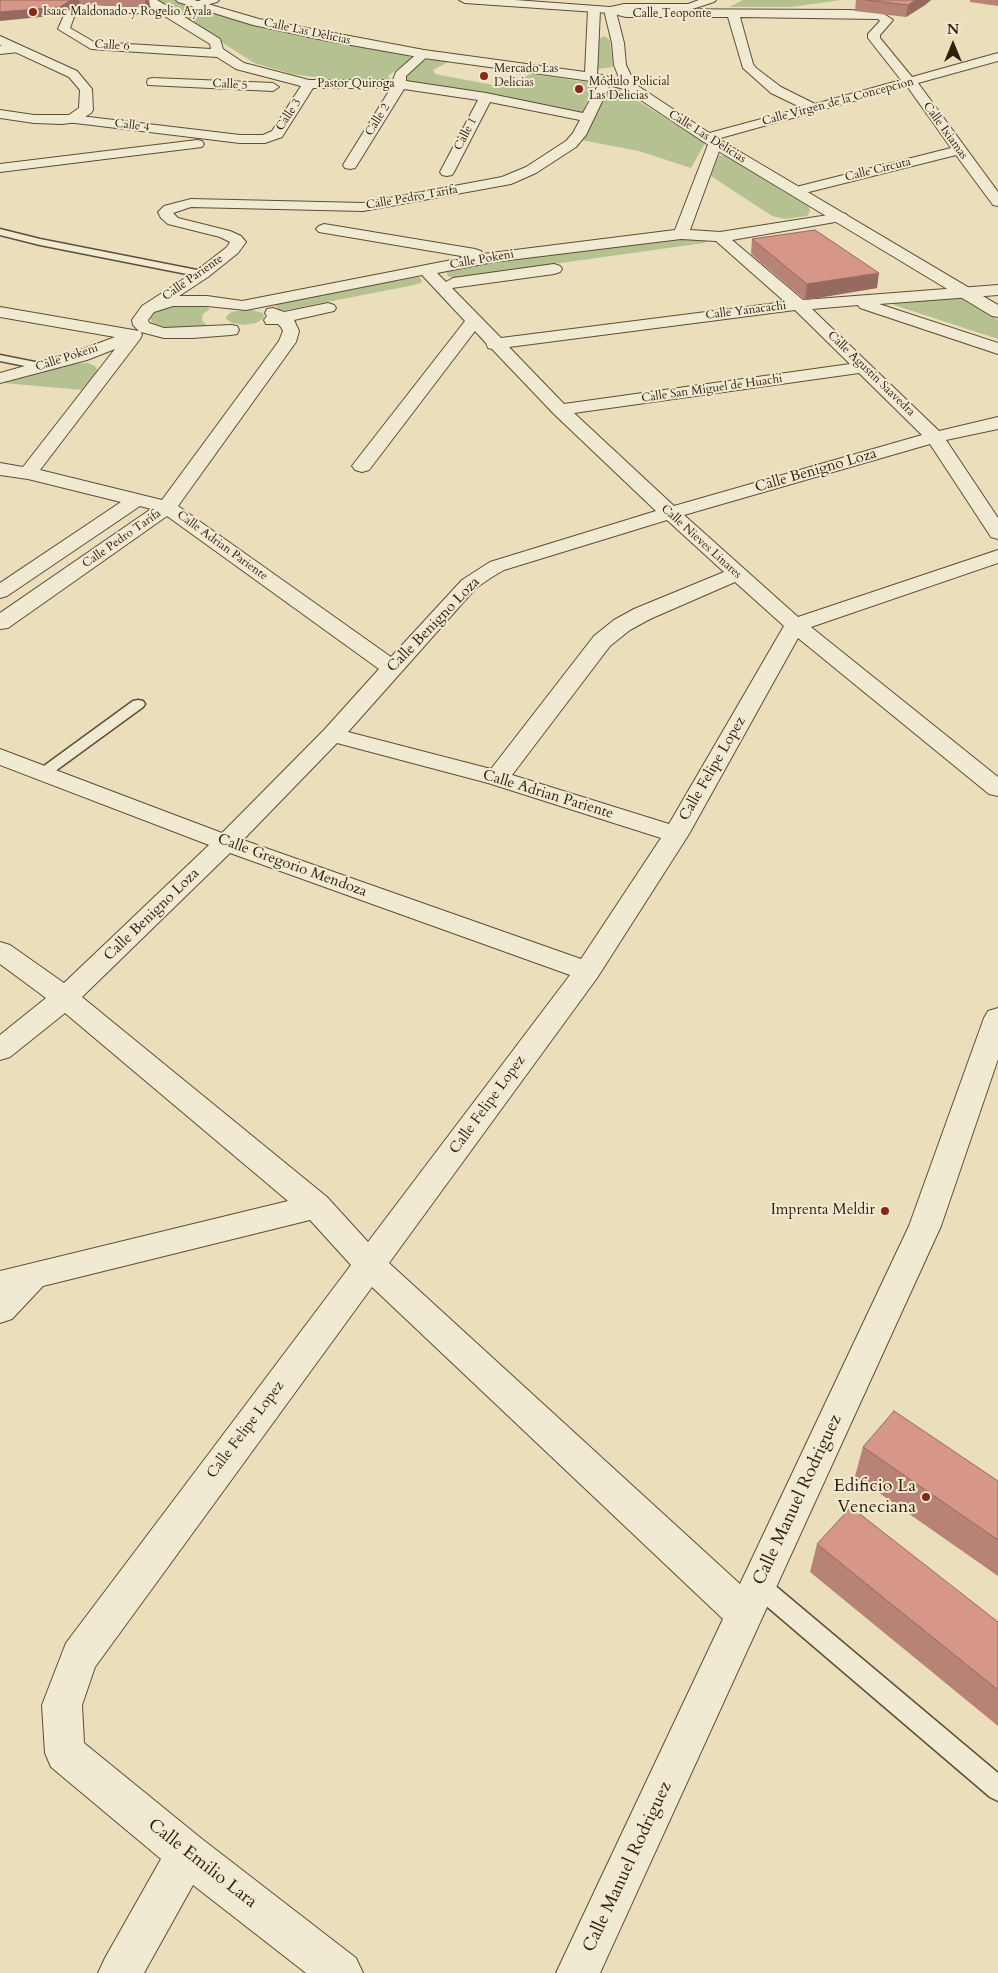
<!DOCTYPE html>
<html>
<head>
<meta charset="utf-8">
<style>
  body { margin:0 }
  #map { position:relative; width:998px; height:1973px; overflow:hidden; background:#eadebb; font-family:Cardo,serif }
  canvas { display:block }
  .north { position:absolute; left:928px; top:20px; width:50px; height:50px; -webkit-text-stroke:4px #f1ead3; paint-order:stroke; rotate:0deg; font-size:14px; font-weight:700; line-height:20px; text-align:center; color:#311d0a }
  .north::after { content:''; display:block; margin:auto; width:18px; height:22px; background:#311d0a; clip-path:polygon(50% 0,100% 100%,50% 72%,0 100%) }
</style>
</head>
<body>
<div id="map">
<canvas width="998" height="1973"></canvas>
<div class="north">N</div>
</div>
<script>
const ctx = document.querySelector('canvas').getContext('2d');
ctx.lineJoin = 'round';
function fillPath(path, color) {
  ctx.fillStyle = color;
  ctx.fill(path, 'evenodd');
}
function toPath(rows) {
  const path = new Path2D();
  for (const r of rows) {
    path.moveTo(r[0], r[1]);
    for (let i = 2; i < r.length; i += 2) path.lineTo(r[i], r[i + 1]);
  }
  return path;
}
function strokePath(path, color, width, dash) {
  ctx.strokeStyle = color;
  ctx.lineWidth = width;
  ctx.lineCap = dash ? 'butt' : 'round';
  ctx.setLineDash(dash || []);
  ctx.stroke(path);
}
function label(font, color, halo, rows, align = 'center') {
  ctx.font = font + ' Cardo,serif';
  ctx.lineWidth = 4;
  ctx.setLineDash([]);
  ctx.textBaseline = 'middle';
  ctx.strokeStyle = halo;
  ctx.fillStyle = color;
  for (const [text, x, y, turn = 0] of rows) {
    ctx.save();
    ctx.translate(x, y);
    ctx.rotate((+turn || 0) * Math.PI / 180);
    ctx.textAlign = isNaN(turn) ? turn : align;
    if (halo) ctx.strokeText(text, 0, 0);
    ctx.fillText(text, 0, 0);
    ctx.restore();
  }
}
fillPath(toPath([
  [156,0,177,0,261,28,302,37,405,55,412,58,388,76,393,85,389,87,292,74,254,63],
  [743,0,841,0,792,7,729,7],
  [604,36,610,40,613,67,598,69,595,67,599,39],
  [431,59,450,61,433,70,435,74,498,86,509,86,530,74,587,82,594,84,594,87,581,115,566,117,480,96,411,89,406,77,407,75,425,60],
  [608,88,617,88,705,143,691,168,639,151,581,140],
  [719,155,725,156,809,207,810,211,807,216,785,219,772,216,711,176],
  [696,236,707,241,704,243,453,278,448,276,446,271,500,260],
  [419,277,422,280,421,283,414,285,281,311,271,302],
  [953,297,963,299,998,320,998,339,894,305,896,301],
  [171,304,205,306,210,309,203,314,202,320,207,326,194,329,168,328,153,323,150,319,151,314,156,310],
  [248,309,263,313,264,318,256,323,244,325,232,323,226,319,226,317,231,312],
  [88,363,95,366,98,371,82,390,4,383,70,364]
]), '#b5c191');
const service = toPath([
  [0,229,40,239,202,271,207,274,202,277,40,245,0,235,0,229],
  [0,355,45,364,50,367,45,370,0,361,0,355],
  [138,700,143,701,145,704,143,707,47,777,37,777,35,774,37,771,133,701,138,700],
  [758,1575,766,1578,998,1773,998,1801,990,1797,750,1592,747,1585,750,1578,758,1575]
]);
const minor = toPath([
  [143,0,157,0,220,39,223,49,244,63,309,80,393,80,396,72,420,51,424,50,430,54,406,76,406,81,486,93,583,113,597,87,596,82,587,80,585,77,587,74,602,75,608,79,609,87,586,135,576,147,536,173,511,184,363,211,191,207,173,213,178,218,230,231,241,236,246,242,238,253,208,277,179,296,207,296,242,301,467,257,319,232,316,229,319,226,324,224,475,249,481,251,483,254,675,230,709,142,702,141,700,138,702,135,802,108,771,93,743,68,728,17,626,17,610,13,465,3,459,0,515,0,610,7,626,9,849,10,881,12,893,20,880,35,880,38,912,77,998,53,998,61,918,83,998,192,998,206,993,205,956,155,797,195,792,194,790,191,792,188,951,148,907,86,717,139,722,143,690,230,720,232,841,213,846,214,848,217,846,220,841,221,732,240,803,300,998,285,998,295,879,304,998,343,998,354,860,308,858,305,812,309,939,431,998,417,998,429,946,440,998,518,998,539,991,537,930,444,684,515,798,617,998,550,998,563,811,627,998,777,998,796,989,794,798,638,689,834,597,978,389,1263,740,1584,909,1226,984,1018,988,1011,998,1008,998,1059,941,1226,600,1973,556,1973,723,1619,372,1287,95,1667,82,1705,84,1743,202,1839,356,1958,363,1973,306,1973,193,1885,144,1973,98,1973,105,1958,161,1859,51,1767,45,1753,42,1705,66,1643,351,1265,310,1220,43,1286,12,1319,0,1323,0,1271,288,1201,65,1013,10,1057,0,1060,0,1035,46,998,0,964,0,942,10,945,64,983,209,845,0,765,0,749,222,833,324,730,379,669,167,516,8,628,0,629,0,613,151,509,140,506,7,596,0,598,0,583,121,502,28,479,0,475,0,463,23,467,115,349,87,360,0,383,0,373,75,352,115,337,0,317,0,307,139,331,133,325,132,320,142,306,196,271,227,247,230,242,220,237,168,224,161,218,158,212,164,206,191,199,363,203,502,177,526,167,566,141,573,133,580,120,490,102,454,172,452,175,447,176,442,175,440,172,478,100,404,89,357,165,355,168,350,169,345,168,343,165,391,88,313,88,282,137,265,143,240,143,67,122,65,119,67,116,72,115,240,135,263,135,272,131,301,86,236,69,217,57,91,49,58,29,65,13,76,4,152,8,143,0],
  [83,10,163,15,210,44,211,49,94,42,70,28,74,17,83,10],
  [740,17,878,19,880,21,868,34,868,38,901,80,815,104,781,87,756,68,753,64,740,17],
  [681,239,716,241,785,302,501,338,452,288,554,274,560,272,562,269,560,266,554,264,453,278,446,282,437,273,493,262,681,239],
  [422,275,465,321,355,462,352,466,355,470,362,472,369,470,475,331,486,343,488,348,492,349,554,414,656,511,490,562,462,580,391,657,178,506,296,342,299,331,294,320,334,311,336,308,334,305,328,303,284,312,273,308,267,309,265,313,267,316,264,320,266,324,278,324,281,327,283,331,279,341,162,500,40,470,140,339,142,335,141,332,164,338,192,338,231,335,237,334,239,330,237,326,231,325,164,328,149,323,148,320,154,312,173,306,207,306,246,310,422,275],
  [795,310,850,364,564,404,509,347,795,310],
  [859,373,922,435,674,506,574,413,859,373],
  [667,520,724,572,634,609,614,620,594,636,491,769,348,732,476,588,492,577,504,570,667,520],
  [735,582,784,626,669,824,512,775,610,646,630,630,650,619,735,582],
  [337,743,488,783,661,838,581,959,243,840,337,743],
  [230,853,570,975,368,1242,327,1197,82,997,230,853],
  [201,0,219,0,217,2,196,8,190,5,201,0],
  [15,45,19,46,21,49,19,52,0,54,0,46,15,45],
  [153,78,273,83,279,87,273,91,148,85,147,82,148,79,153,78],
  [197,140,202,141,204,144,202,147,0,172,0,164,197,140]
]);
const tertiary = toPath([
  [176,0,194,0,259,19,424,50,585,72,588,10,594,7,600,10,597,76,602,75,620,80,614,65,612,43,604,10,606,8,624,4,688,4,699,0,716,0,714,2,689,10,616,12,624,43,626,65,635,84,720,140,998,305,998,317,992,316,710,146,624,89,597,82,596,79,591,81,424,58,323,40,253,25,178,2,176,0],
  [0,36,77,71,92,89,93,110,91,113,77,122,62,124,34,123,0,118,0,110,34,115,69,115,79,108,80,90,69,77,0,45,0,36]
]);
strokePath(service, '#5f4d36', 3);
strokePath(minor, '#5f4d36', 2);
strokePath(tertiary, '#5f4d36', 2);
fillPath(service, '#f1ead3');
fillPath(minor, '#f1ead3');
fillPath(tertiary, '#f1ead3');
fillPath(toPath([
  [0,0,149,0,150,7,146,8,80,4,61,15],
  [856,0,931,0,925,5,906,17,855,11],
  [970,0,998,0,998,6,970,2],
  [752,239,877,288,805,300,751,254],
  [863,1447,998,1481,998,1576,855,1476],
  [817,1544,998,1622,998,1726,810,1572]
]), '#b88275');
fillPath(toPath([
  [71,0,79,0,80,4,61,15,0,21,0,12],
  [145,0,149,0,150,7,146,8],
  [916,0,931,0,925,5,906,17,908,5],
  [879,273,877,288,805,300,807,284]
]), '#966a5f');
const building = toPath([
  [0,0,71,0,60,7,0,12,0,0],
  [866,0,916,0,908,5,866,0],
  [815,230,879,273,807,284,752,239,815,230],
  [894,1411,998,1481,998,1540,863,1447,894,1411],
  [851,1507,998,1622,998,1690,817,1544,851,1507]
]);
fillPath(building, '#d69788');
strokePath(building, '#966a5f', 1);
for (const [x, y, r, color] of [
  [33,12,5,"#8f2418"],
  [484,76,5,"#8f2418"],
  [579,89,5,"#8f2418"],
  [885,1211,5,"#8f2418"],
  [926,1497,5,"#8f2418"]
]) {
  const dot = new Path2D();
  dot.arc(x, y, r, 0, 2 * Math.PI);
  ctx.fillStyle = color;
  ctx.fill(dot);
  strokePath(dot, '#f1ead3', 2);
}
label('12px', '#311d0a', '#f1ead3', [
  ["Isaac Maldonado y Rogelio Ayala",43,12],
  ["Mercado Las",494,69],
  ["Delicias",494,83],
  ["Módulo Policial",589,82],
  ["Las Delicias",589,96]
], 'left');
label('12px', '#311d0a', '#f1ead3', [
  ["Calle Teoponte",672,14],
  ["Calle Las Delicias",307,32,12],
  ["Calle 6",112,46,4],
  ["Pastor Quiroga",356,84],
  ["Calle 5",230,85,3],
  ["Calle Virgen de la Concepcion",838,102,-15],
  ["Calle 3",289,115,-56],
  ["Calle 2",378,120,-58],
  ["Calle 4",132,126,7],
  ["Calle Ixiamas",945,131,54],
  ["Calle 1",466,134,-62],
  ["Calle Las Delicias",707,137,32],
  ["Calle Circuta",878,170,-14],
  ["Calle Pedro Tarifa",412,198,-10],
  ["Calle Pokeni",482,260,-10],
  ["Calle Pariente",193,278,-35],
  ["Calle Yanacachi",746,311,-7],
  ["Calle Pokeni",67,358,-18],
  ["Calle Agustin Saavedra",871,374,44],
  ["Calle San Miguel de Huachi",712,389,-8],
  ["Calle Pedro Tarifa",122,539,-35],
  ["Calle Nieves Linares",701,542,42],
  ["Calle Adrian Pariente",222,546,36]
]);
label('15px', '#311d0a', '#f1ead3', [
  ["Calle Benigno Loza",816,471,-16],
  ["Calle Benigno Loza",434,625,-46],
  ["Calle Felipe Lopez",713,769,-60],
  ["Calle Adrian Pariente",548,795,17],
  ["Calle Gregorio Mendoza",292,866,20],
  ["Calle Benigno Loza",152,915,-44],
  ["Calle Felipe Lopez",488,1105,-54],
  ["Calle Felipe Lopez",246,1430,-53]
]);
label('15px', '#311d0a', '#f1ead3', [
  ["Imprenta Meldir",875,1211]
], 'right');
label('18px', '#311d0a', '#f1ead3', [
  ["Edificio La",916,1487],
  ["Veneciana",916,1508]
], 'right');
label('18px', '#311d0a', '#f1ead3', [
  ["Calle Manuel Rodriguez",798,1500,-65],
  ["Calle Emilio Lara",202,1864,38],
  ["Calle Manuel Rodriguez",628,1867,-65]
]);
</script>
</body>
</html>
